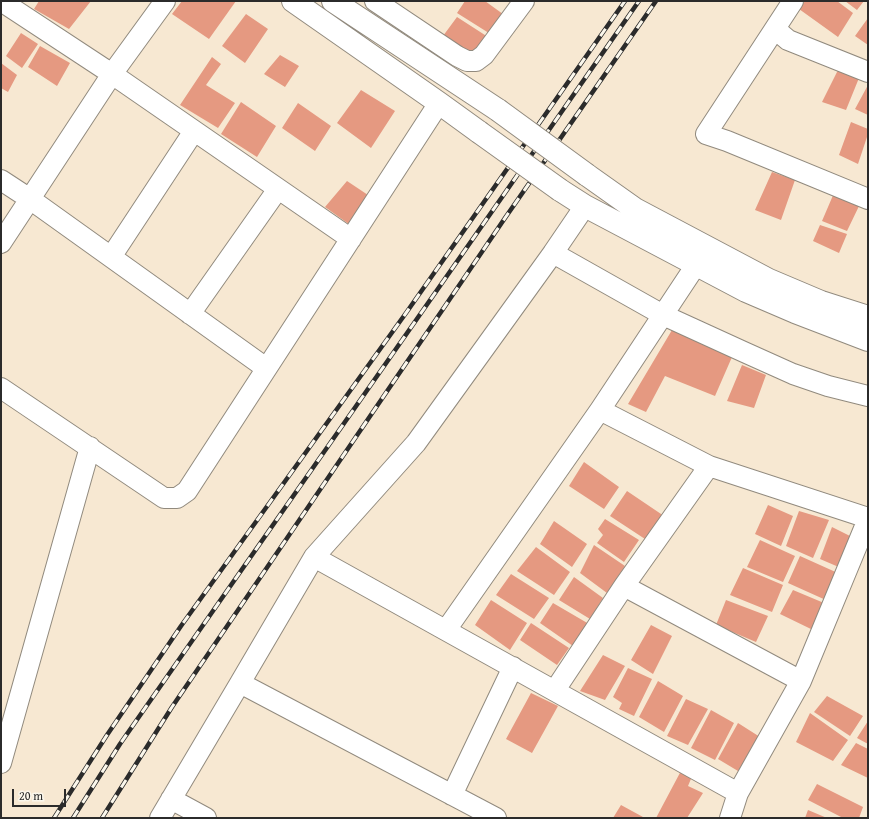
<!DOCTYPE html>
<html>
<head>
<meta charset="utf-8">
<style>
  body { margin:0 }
  #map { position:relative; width:869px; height:819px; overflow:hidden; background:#f7e8d2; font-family:"Gentium Book Plus",serif }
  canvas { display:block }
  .frame { position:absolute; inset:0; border:2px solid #2b2b2b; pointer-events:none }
  .scale { position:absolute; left:12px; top:789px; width:54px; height:18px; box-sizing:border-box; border:2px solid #2b2b2b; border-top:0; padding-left:5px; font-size:12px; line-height:14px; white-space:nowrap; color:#2b2b2b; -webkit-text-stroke:3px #fbf7ec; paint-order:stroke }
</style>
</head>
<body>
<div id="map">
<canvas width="869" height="819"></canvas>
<div class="frame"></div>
<div class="scale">20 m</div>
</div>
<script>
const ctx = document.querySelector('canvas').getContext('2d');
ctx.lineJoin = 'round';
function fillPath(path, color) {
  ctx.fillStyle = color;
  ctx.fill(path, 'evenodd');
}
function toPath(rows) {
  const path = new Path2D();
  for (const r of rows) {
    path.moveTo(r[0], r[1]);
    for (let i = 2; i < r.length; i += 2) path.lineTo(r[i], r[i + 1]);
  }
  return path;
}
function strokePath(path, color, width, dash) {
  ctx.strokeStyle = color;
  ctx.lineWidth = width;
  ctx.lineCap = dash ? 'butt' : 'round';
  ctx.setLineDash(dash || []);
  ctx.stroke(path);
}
fillPath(toPath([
  [39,1,91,1,69,29,34,9],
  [182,1,236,1,209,39,172,14],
  [465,1,485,1,507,17,492,35,457,13],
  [805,1,837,1,853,13,838,37,799,9],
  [845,1,864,1,857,10],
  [246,14,268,29,245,63,222,46],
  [457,17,488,37,474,57,443,36],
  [868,18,868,45,855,36],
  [21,33,38,44,22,68,6,56],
  [40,46,70,63,57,86,28,67],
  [280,55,299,66,285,87,264,74],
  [212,57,221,64,206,85,235,103,218,128,180,105],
  [1,63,17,75,8,92,1,88],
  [838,70,859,78,846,110,822,102],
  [868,85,868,115,855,109],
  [361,90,395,111,371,148,337,123],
  [241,102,276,126,257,157,221,134],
  [298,103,331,126,315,151,282,128],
  [851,122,868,129,868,134,858,164,839,155],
  [772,172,795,180,781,220,755,210],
  [347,181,371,197,353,227,325,207],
  [834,193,860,204,847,231,822,221],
  [820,225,847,234,839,253,813,241],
  [672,330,732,357,715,396,665,376,646,412,628,404],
  [742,365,766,375,754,408,727,401],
  [584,462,619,487,604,509,569,486],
  [627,491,664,516,645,539,610,516],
  [768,505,793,516,781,546,755,534],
  [799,511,829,520,813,558,786,546],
  [605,519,639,540,624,562,597,543,603,535,598,529],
  [554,521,587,544,572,567,540,544],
  [832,527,852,537,841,568,820,559],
  [760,540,795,556,783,582,747,567],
  [594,545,625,566,607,593,580,573],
  [536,547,570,572,554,595,517,571],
  [800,556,840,574,828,601,788,583],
  [743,568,783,585,772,612,730,595],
  [511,574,549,598,534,619,496,595],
  [574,577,603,598,590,619,559,600],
  [793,590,824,603,813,630,780,614],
  [491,600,527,623,510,650,475,625],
  [726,600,768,616,756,642,716,625],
  [553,603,589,624,573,646,540,623],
  [531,623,569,648,557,665,520,640],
  [651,625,672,636,653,674,631,660],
  [603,655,625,666,605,700,580,691],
  [628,668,652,679,634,716,619,709,622,703,613,697],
  [658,681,683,696,664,732,639,717],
  [531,693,558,706,532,753,506,739],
  [827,696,863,716,850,736,814,712],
  [686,699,708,709,688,745,667,736],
  [711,710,734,723,715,760,691,748],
  [810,713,848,740,833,761,796,742],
  [868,721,868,744,857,738],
  [738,723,760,737,738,771,718,759],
  [856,743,868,749,868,778,841,765],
  [682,769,693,774,688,786,703,793,687,818,656,818],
  [817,784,863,807,859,818,843,818,808,800],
  [621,805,643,817,643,818,613,818],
  [808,810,827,818,805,818]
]), '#e59981');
const minor = toPath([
  [1,1,112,74,351,239],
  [375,1,457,56,467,61,476,61,484,55,524,1],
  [793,1,706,134,727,141,868,199],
  [775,29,788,40,868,72],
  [1,180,30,199,266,368],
  [1,243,112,74,165,1],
  [553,253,663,315,744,352,793,374,828,386,868,396],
  [111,257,194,131],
  [190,314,278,189],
  [1,388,164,498,177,498,187,491,439,103],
  [709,466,868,518],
  [314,557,738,793,730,818],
  [624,586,801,681,738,793],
  [446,630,600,410],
  [801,681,868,519],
  [240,683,314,557,416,443,553,253,585,206],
  [555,690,624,586,709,466,600,410,696,265],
  [1,763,90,447],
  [452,795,513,667],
  [171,799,206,818],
  [160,818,240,683,496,818]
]);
const major = toPath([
  [293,1,439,103,479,132],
  [333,1,498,110],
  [587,175,635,209,769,280,821,302,868,317],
  [560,190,585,206,746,291,795,312,868,340]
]);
strokePath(minor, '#918a7e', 22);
strokePath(major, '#918a7e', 24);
strokePath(minor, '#fff', 20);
strokePath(major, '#fff', 22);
const rail = toPath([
  [54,818,107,735,181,626,406,313,625,1],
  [73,818,120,744,639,1],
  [102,818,172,707,505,218,656,1]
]);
strokePath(rail, '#2b2b2b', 4.5);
strokePath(rail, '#fbf7ec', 3, [9]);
const majorBridge = toPath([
  [498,110,587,175],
  [479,132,560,190]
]);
strokePath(majorBridge, '#918a7e', 24, []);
strokePath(majorBridge, '#fff', 22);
</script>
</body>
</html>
